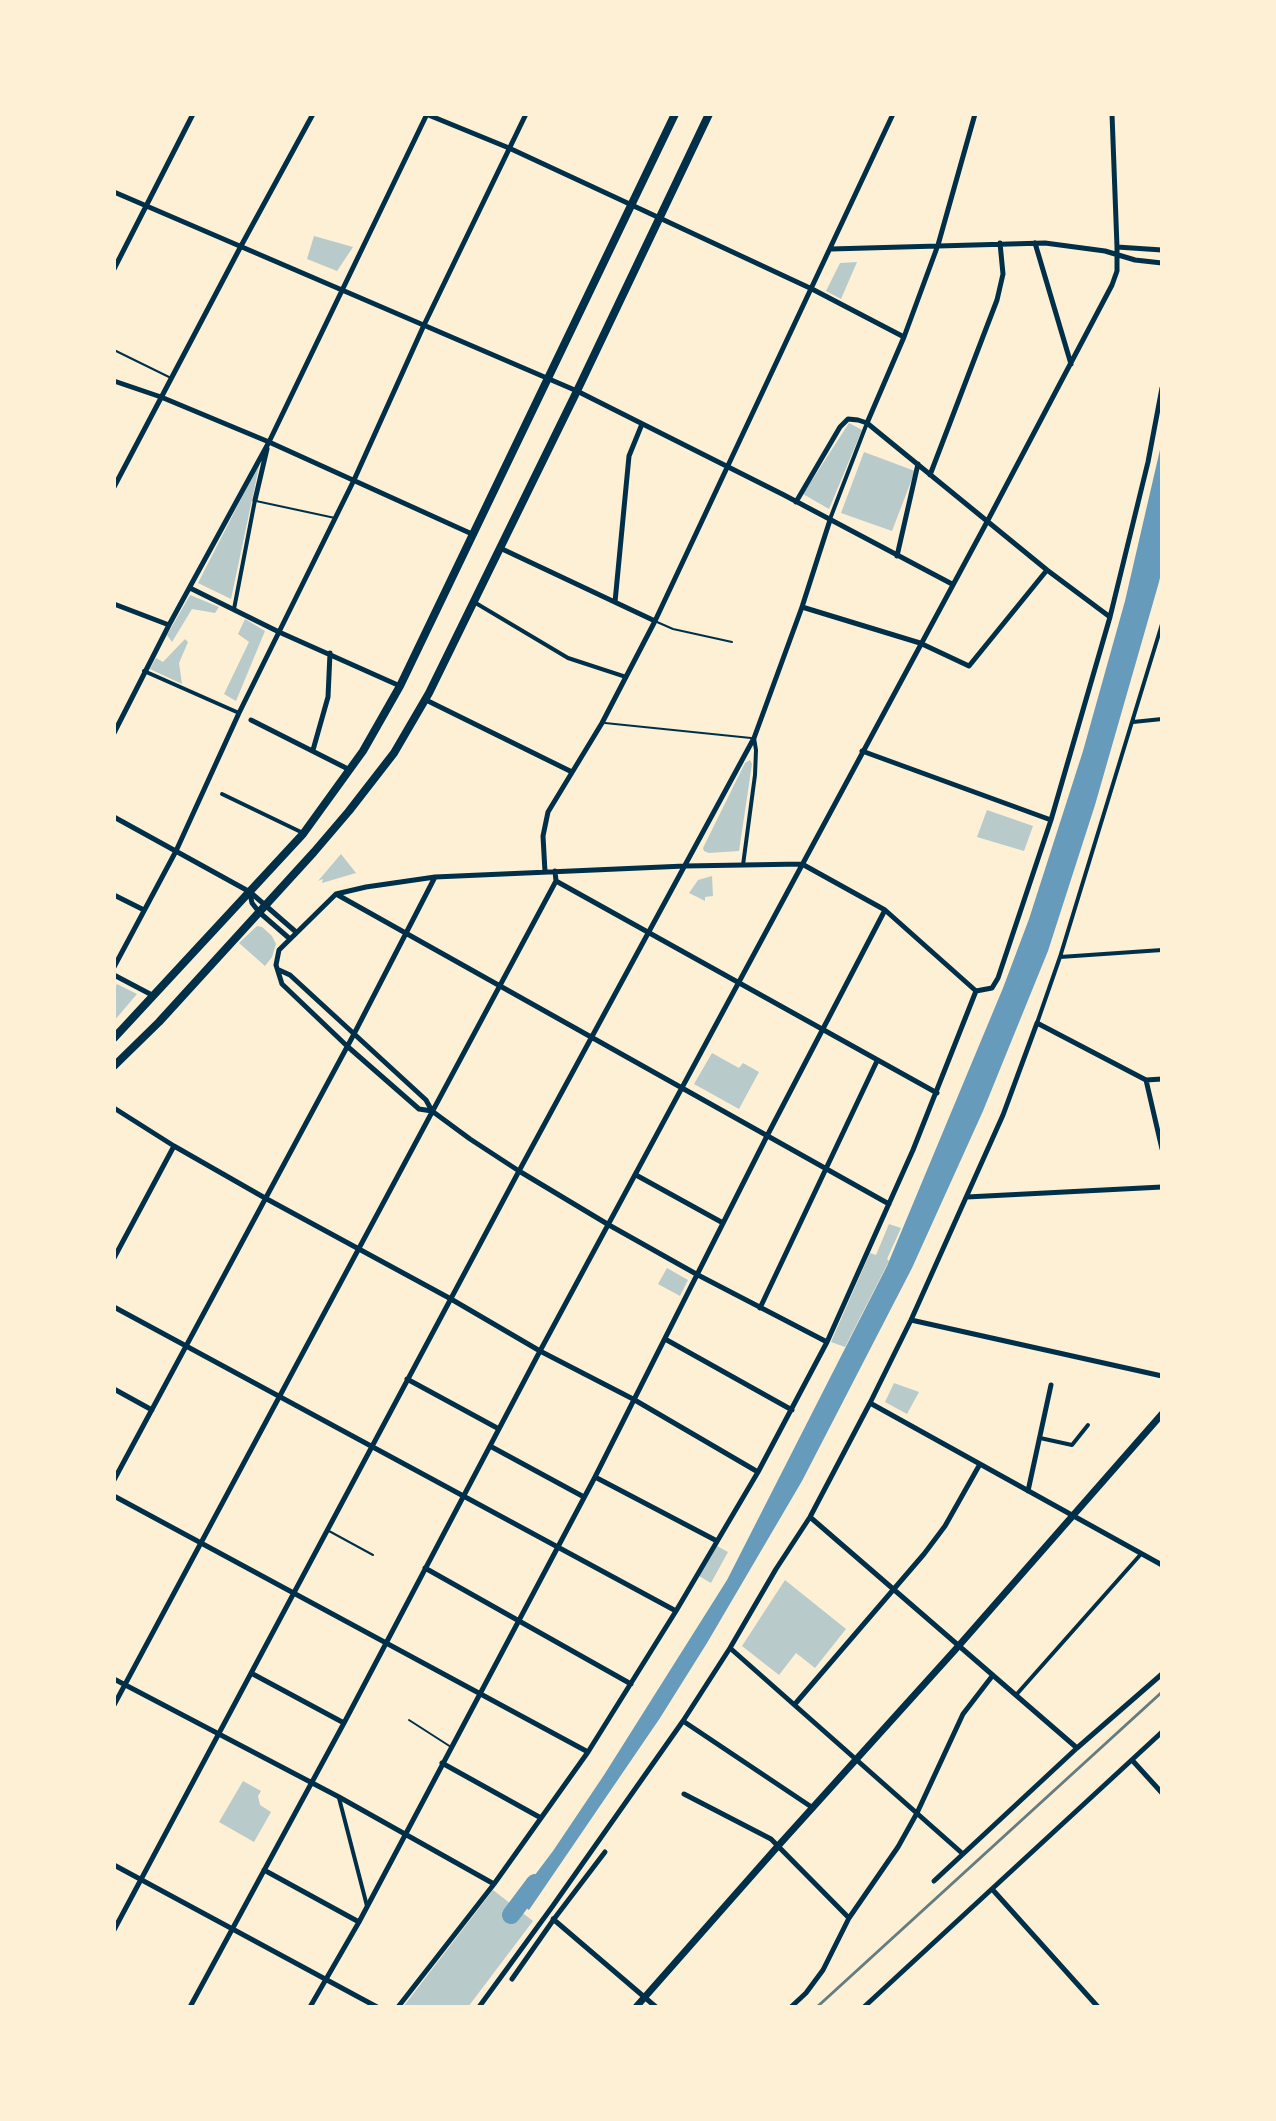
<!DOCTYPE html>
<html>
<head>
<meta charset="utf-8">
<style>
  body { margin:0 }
  #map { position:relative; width:1276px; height:2121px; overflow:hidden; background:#fdf0d5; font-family:"PT Sans",sans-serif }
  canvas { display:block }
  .frame { position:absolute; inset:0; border:116px solid #fdf0d5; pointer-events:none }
</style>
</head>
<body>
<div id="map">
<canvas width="1276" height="2121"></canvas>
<div class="frame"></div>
</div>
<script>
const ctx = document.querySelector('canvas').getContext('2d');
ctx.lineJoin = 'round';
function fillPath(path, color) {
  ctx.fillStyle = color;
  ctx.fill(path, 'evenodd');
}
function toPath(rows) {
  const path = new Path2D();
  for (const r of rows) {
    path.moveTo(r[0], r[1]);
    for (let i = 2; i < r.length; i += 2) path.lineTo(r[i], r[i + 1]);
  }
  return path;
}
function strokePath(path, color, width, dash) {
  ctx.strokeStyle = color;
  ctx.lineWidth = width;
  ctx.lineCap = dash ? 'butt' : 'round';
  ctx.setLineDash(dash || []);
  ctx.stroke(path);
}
fillPath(toPath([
  [314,236,353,247,337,271,307,259],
  [857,262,841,299,826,291,840,263],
  [849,423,862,430,829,509,803,494],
  [864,452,915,471,892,531,841,513],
  [260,462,231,599,198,583],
  [190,595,219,607,215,613,192,609,172,642,167,635],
  [245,619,265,631,236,701,224,694,249,642,238,634],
  [185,639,188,642,179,663,182,684,150,669,156,658,163,662],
  [750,760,752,764,739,851,709,853,704,851,703,848,745,763],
  [987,810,1033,826,1024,851,977,837],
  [341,854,356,873,322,883,323,879,318,881],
  [712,876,713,896,705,897,705,901,689,893,698,880],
  [257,926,262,927,272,936,276,944,272,957,265,966,239,943],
  [117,984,137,994,114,1021,114,989],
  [712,1053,739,1068,743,1063,759,1072,739,1109,694,1084],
  [889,1224,901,1228,887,1259,889,1261,845,1347,831,1342,870,1253,876,1255],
  [667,1268,688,1280,680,1296,658,1284],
  [894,1383,919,1392,907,1414,885,1402],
  [717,1546,728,1552,711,1583,699,1576],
  [785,1580,846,1629,815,1668,796,1653,779,1675,742,1646],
  [243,1781,261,1791,258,1796,260,1805,271,1812,254,1842,219,1822],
  [493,1890,533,1921,468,2007,403,2007]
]), '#b9caca');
fillPath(toPath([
  [1162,441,1162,569,1159,582,1095,805,1048,951,983,1111,912,1268,802,1481,707,1643,660,1718,529,1910,516,1900,553,1851,604,1775,727,1580,887,1266,1003,988,1029,919,1083,751,1125,601]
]), '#669bbc');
strokePath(toPath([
  [511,1915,535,1883]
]), '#669bbc', 18);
strokePath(toPath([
  [114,350,171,378],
  [256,501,335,518],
  [657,622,673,629,732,642],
  [605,723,751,738],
  [329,1531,373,1555],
  [409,1720,451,1747]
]), '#003049', 2);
strokePath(toPath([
  [830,519,867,423],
  [474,602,568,658,626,677],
  [234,609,255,500],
  [144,671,239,713],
  [1133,722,1162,719],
  [222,794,303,833],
  [743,865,755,775,756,750,754,738],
  [1060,957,1162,950],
  [1037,1023,1060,957,1162,624],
  [1040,1438,1072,1445,1088,1425],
  [1016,1695,1141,1554],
  [339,1798,367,1906]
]), '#003049', 4);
strokePath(toPath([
  [426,114,509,148,621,200,812,289,904,337],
  [114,192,577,391,784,495,952,584],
  [1035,243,1071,364],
  [1117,247,1162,250],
  [831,249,1045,243,1105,251,1135,260,1162,263],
  [114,269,193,114],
  [114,381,161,397,269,442,472,534],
  [867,423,904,337,938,245,975,114],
  [930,475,997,300,1003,274,1000,243],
  [114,487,241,246,313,114],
  [255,500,267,449],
  [796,502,840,427,848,419,858,420,867,423,1047,570,1110,617],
  [500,548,655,621],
  [897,556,918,464],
  [190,588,279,632,400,686],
  [615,602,629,456,642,424],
  [114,604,169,625],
  [802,607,920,643,969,666,1047,570],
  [426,700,572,772],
  [251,720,350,770],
  [114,733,169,625,269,442,427,114],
  [313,750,328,697,330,653],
  [862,751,1051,820],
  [114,817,250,892,296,932],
  [545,872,543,836,548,812,602,723,655,621,893,114],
  [556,881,937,1093],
  [250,894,252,903,259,912,290,939],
  [336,894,889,1204],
  [114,895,144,910],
  [114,967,176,851,239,713,354,480,424,325,526,114],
  [279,970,290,975,426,1100,432,1111,470,1139,519,1171,609,1225,698,1275,827,1342],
  [114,975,152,995],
  [976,991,992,988,998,978,1051,820,1110,617,1148,462,1162,388],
  [1146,1080,1162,1079],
  [114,1108,174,1146,265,1198,451,1299,540,1351,633,1399,758,1472],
  [432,1111,419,1109,347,1046,282,984,276,965,279,950,336,894,366,887,435,877,685,866,802,864,885,910,976,991],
  [636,1175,723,1223],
  [967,1197,1162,1187],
  [114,1258,174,1146],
  [114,1307,676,1611],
  [760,1308,877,1061],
  [911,1320,1162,1376],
  [665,1339,792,1410],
  [407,1379,499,1429],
  [114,1389,152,1410],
  [870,1403,1162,1565],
  [490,1446,584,1497],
  [595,1477,717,1541],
  [114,1480,354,1034,435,877],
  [1028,1491,1051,1385],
  [114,1496,588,1752],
  [810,1517,1077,1748],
  [425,1568,631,1684],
  [730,1648,963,1854],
  [251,1673,344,1723],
  [114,1679,339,1797,494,1884],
  [795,1704,924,1554,945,1526,980,1464],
  [114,1705,556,881,555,871],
  [683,1721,813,1808],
  [1132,1760,1162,1793],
  [442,1763,541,1818],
  [684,1794,771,1839,849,1918],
  [114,1865,377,2007],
  [264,1870,359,1922],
  [934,1881,1077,1748,1162,1674],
  [992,1889,1098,2007],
  [553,1919,656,2007],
  [114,1930,519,1171,754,738,802,607,830,520],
  [512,1979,554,1919,605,1852],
  [190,2007,344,1723,540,1351,988,520,1112,285,1117,271,1117,247,1112,114],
  [310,2007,359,1922,595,1477,767,1136,885,910],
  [398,2007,494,1884,588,1752,676,1611,758,1472,827,1342,913,1150,976,991],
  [479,2007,552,1907,683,1721,730,1648,776,1569,810,1517,870,1403,911,1320,1003,1115,1037,1023,1146,1080,1162,1149],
  [791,2007,806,1993,823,1970,849,1918,898,1847,917,1813,963,1714,993,1675],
  [864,2007,1162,1732]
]), '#003049', 5);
strokePath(toPath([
  [636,2007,778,1846,955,1650,1162,1414]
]), '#003049', 7);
strokePath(toPath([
  [114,1038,303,834,363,751,400,686,675,114],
  [114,1066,159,1022,314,852,349,811,394,753,429,693,577,391,709,114]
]), '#003049', 8);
strokePath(toPath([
  [817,2007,1162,1692]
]), '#657d81', 3);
</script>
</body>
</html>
